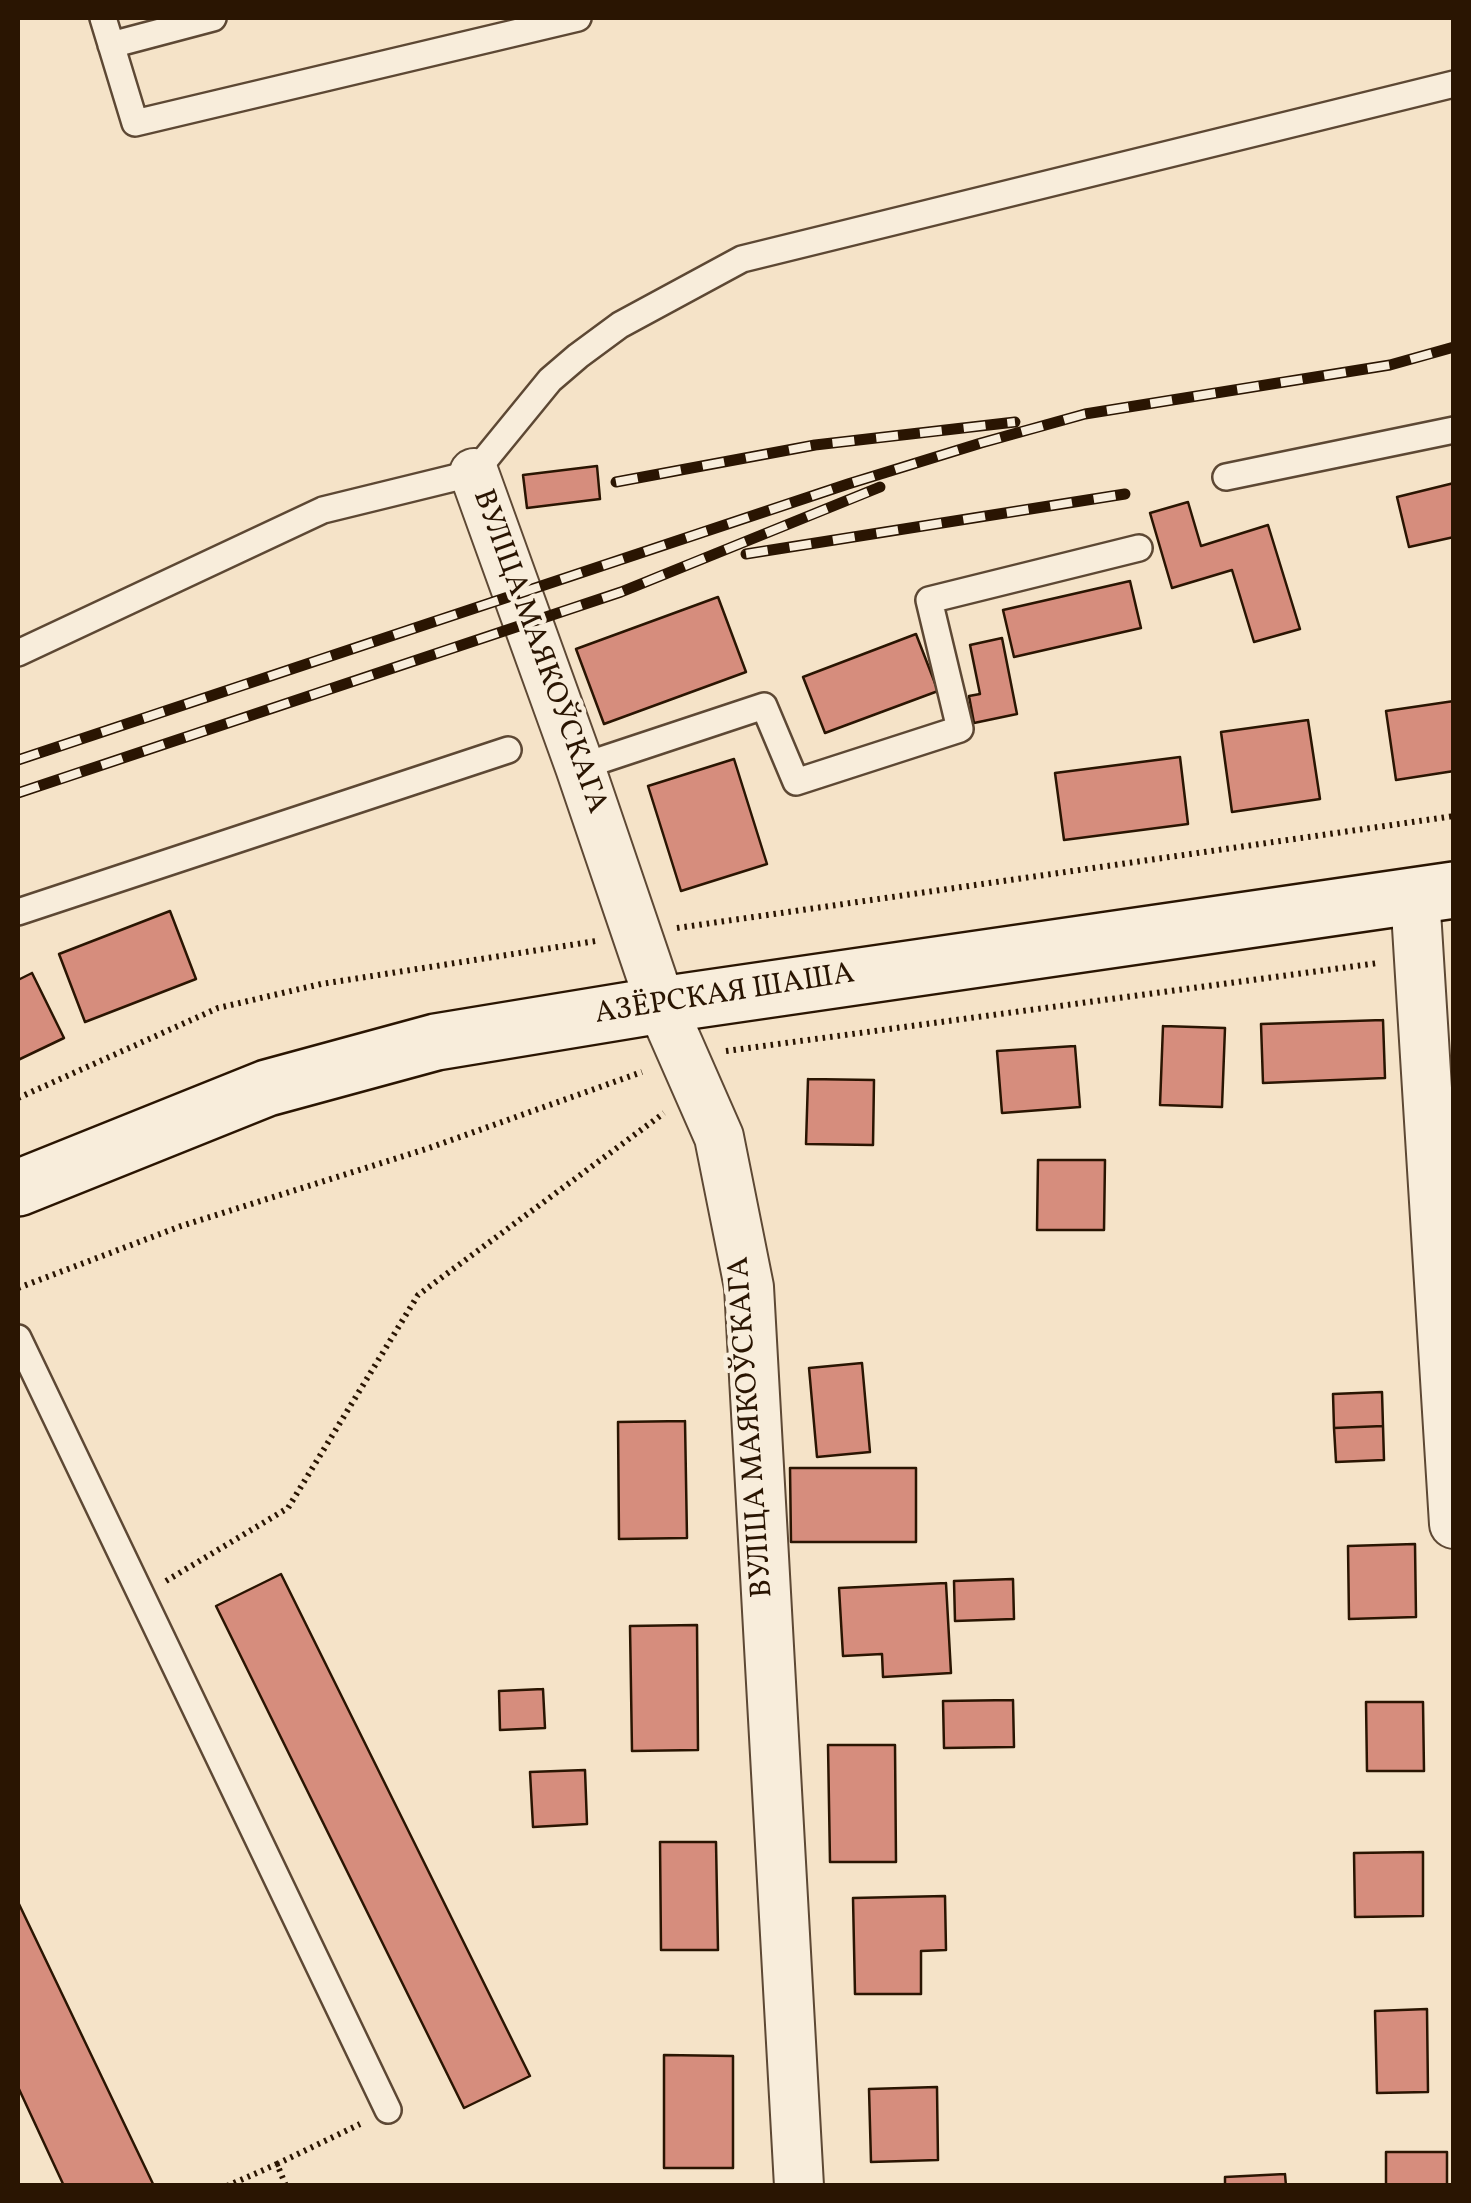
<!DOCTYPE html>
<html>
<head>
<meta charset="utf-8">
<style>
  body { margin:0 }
  #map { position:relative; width:1471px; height:2203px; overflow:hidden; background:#f5e3c8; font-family:Vollkorn,serif }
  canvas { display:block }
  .frame { position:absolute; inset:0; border:20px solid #2a1502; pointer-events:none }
</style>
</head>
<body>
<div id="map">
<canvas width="1471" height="2203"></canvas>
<div class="frame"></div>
</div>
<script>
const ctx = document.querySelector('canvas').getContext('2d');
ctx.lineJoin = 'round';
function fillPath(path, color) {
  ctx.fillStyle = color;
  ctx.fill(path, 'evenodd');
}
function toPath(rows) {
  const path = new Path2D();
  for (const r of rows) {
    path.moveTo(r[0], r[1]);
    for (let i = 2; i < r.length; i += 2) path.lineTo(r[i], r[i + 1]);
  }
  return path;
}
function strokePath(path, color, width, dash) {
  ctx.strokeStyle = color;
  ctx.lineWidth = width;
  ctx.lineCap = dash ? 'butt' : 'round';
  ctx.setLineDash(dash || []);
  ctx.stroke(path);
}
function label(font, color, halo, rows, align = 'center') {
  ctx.font = font + ' Vollkorn,serif';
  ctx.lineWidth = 9;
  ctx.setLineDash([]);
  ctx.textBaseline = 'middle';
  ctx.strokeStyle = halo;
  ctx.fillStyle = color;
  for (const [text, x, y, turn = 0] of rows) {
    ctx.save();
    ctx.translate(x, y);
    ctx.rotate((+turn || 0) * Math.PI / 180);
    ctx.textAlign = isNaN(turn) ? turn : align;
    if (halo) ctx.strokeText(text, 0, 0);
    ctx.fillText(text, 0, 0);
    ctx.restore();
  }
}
const building = toPath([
  [597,466,600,499,527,508,523,475,597,466],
  [1454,483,1454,537,1409,547,1397,497,1454,483],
  [1188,502,1201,546,1268,525,1300,629,1254,642,1232,570,1172,588,1150,513,1188,502],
  [1130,581,1141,628,1014,657,1003,610,1130,581],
  [718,597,746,672,604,724,576,649,718,597],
  [916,634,938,691,825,733,803,677,916,634],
  [1002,638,1017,714,974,723,969,696,980,694,970,645,1002,638],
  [1454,701,1454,771,1396,780,1386,711,1454,701],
  [1308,720,1320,799,1232,812,1221,732,1308,720],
  [1180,757,1188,824,1064,840,1055,773,1180,757],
  [734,759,767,864,681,891,648,786,734,759],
  [170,911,196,979,85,1022,59,954,170,911],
  [32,973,64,1038,18,1060,18,980,32,973],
  [1383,1020,1385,1078,1263,1083,1261,1024,1383,1020],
  [1163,1026,1225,1028,1222,1107,1160,1105,1163,1026],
  [1075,1046,1080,1107,1002,1113,997,1051,1075,1046],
  [808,1079,874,1080,873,1145,806,1144,808,1079],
  [1038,1160,1105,1160,1104,1230,1037,1230,1038,1160],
  [862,1363,870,1452,817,1457,809,1368,862,1363],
  [1382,1392,1383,1426,1334,1428,1333,1394,1382,1392],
  [685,1421,687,1538,619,1539,618,1422,685,1421],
  [1383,1426,1384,1460,1336,1462,1334,1428,1383,1426],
  [790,1468,916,1468,916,1542,791,1542,790,1468],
  [1415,1544,1416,1617,1349,1619,1348,1546,1415,1544],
  [281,1574,530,2076,464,2108,216,1606,281,1574],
  [1013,1579,1014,1619,955,1621,954,1581,1013,1579],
  [946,1583,951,1673,883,1677,882,1654,843,1656,839,1588,946,1583],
  [697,1625,698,1750,632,1751,630,1626,697,1625],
  [543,1689,545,1728,500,1730,499,1691,543,1689],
  [1013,1700,1014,1747,944,1748,943,1701,1013,1700],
  [1366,1702,1423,1702,1424,1771,1367,1771,1366,1702],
  [828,1745,895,1745,896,1862,830,1862,828,1745],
  [585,1770,587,1824,533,1827,530,1772,585,1770],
  [660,1842,716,1842,718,1950,661,1950,660,1842],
  [1423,1852,1423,1916,1355,1917,1354,1853,1423,1852],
  [945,1896,946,1950,921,1951,921,1994,855,1994,853,1898,945,1896],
  [18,1902,154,2186,64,2186,57,2171,18,2087,18,1902],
  [1427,2009,1428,2092,1377,2093,1375,2011,1427,2009],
  [664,2055,733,2056,733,2168,664,2168,664,2055],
  [937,2087,938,2160,871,2162,869,2089,937,2087],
  [1386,2152,1447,2152,1447,2186,1386,2186,1386,2152],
  [1285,2174,1286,2186,1225,2186,1225,2177,1285,2174]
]);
fillPath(building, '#d68d7d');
strokePath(building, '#2a1502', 2.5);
const lane = toPath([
  [103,18,135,123,578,18],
  [111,45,213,18],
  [1226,477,1454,430],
  [18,653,323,510,474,473,550,380,578,356,620,325,742,259,1454,84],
  [580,767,764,706,796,782,960,729,929,600,1139,548],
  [18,912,508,750],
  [18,1338,388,2110]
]);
const street = toPath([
  [474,473,580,767,661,1005,719,1137,749,1287,799,2186],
  [1415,895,1454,1524]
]);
const secondary = toPath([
  [18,1188,267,1088,436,1042,661,1005,1454,890]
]);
strokePath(lane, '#5d4834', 30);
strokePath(street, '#5d4834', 52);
strokePath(secondary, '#2a1502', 60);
strokePath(toPath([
  [677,928,1454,816],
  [726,1051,1378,963],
  [18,1098,218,1008,321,984,596,941],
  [18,1288,181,1226,429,1148,642,1072],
  [166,1581,288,1508,418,1295,664,1113],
  [277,2164,360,2124],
  [227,2186,277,2164,286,2186]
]), '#2a1502', 6, [2.5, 5]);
strokePath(lane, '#f8eddb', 25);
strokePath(street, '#f8eddb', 48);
strokePath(secondary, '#f8eddb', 55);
const rail = toPath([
  [616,482,815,445,1015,422],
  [746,554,1125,494],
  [18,760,848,484,981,443,1085,414,1390,365,1454,347],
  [18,793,621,592,880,487]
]);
strokePath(rail, '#2a1502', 11);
strokePath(rail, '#f8eddb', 8, [22]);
label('30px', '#2a1502', '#f8eddb', [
  ["ВУЛІЦА МАЯКОЎСКАГА",538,652,70],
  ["АЗЁРСКАЯ ШАША",725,996,-9],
  ["ВУЛІЦА МАЯКОЎСКАГА",753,1427,-94]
]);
</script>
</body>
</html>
